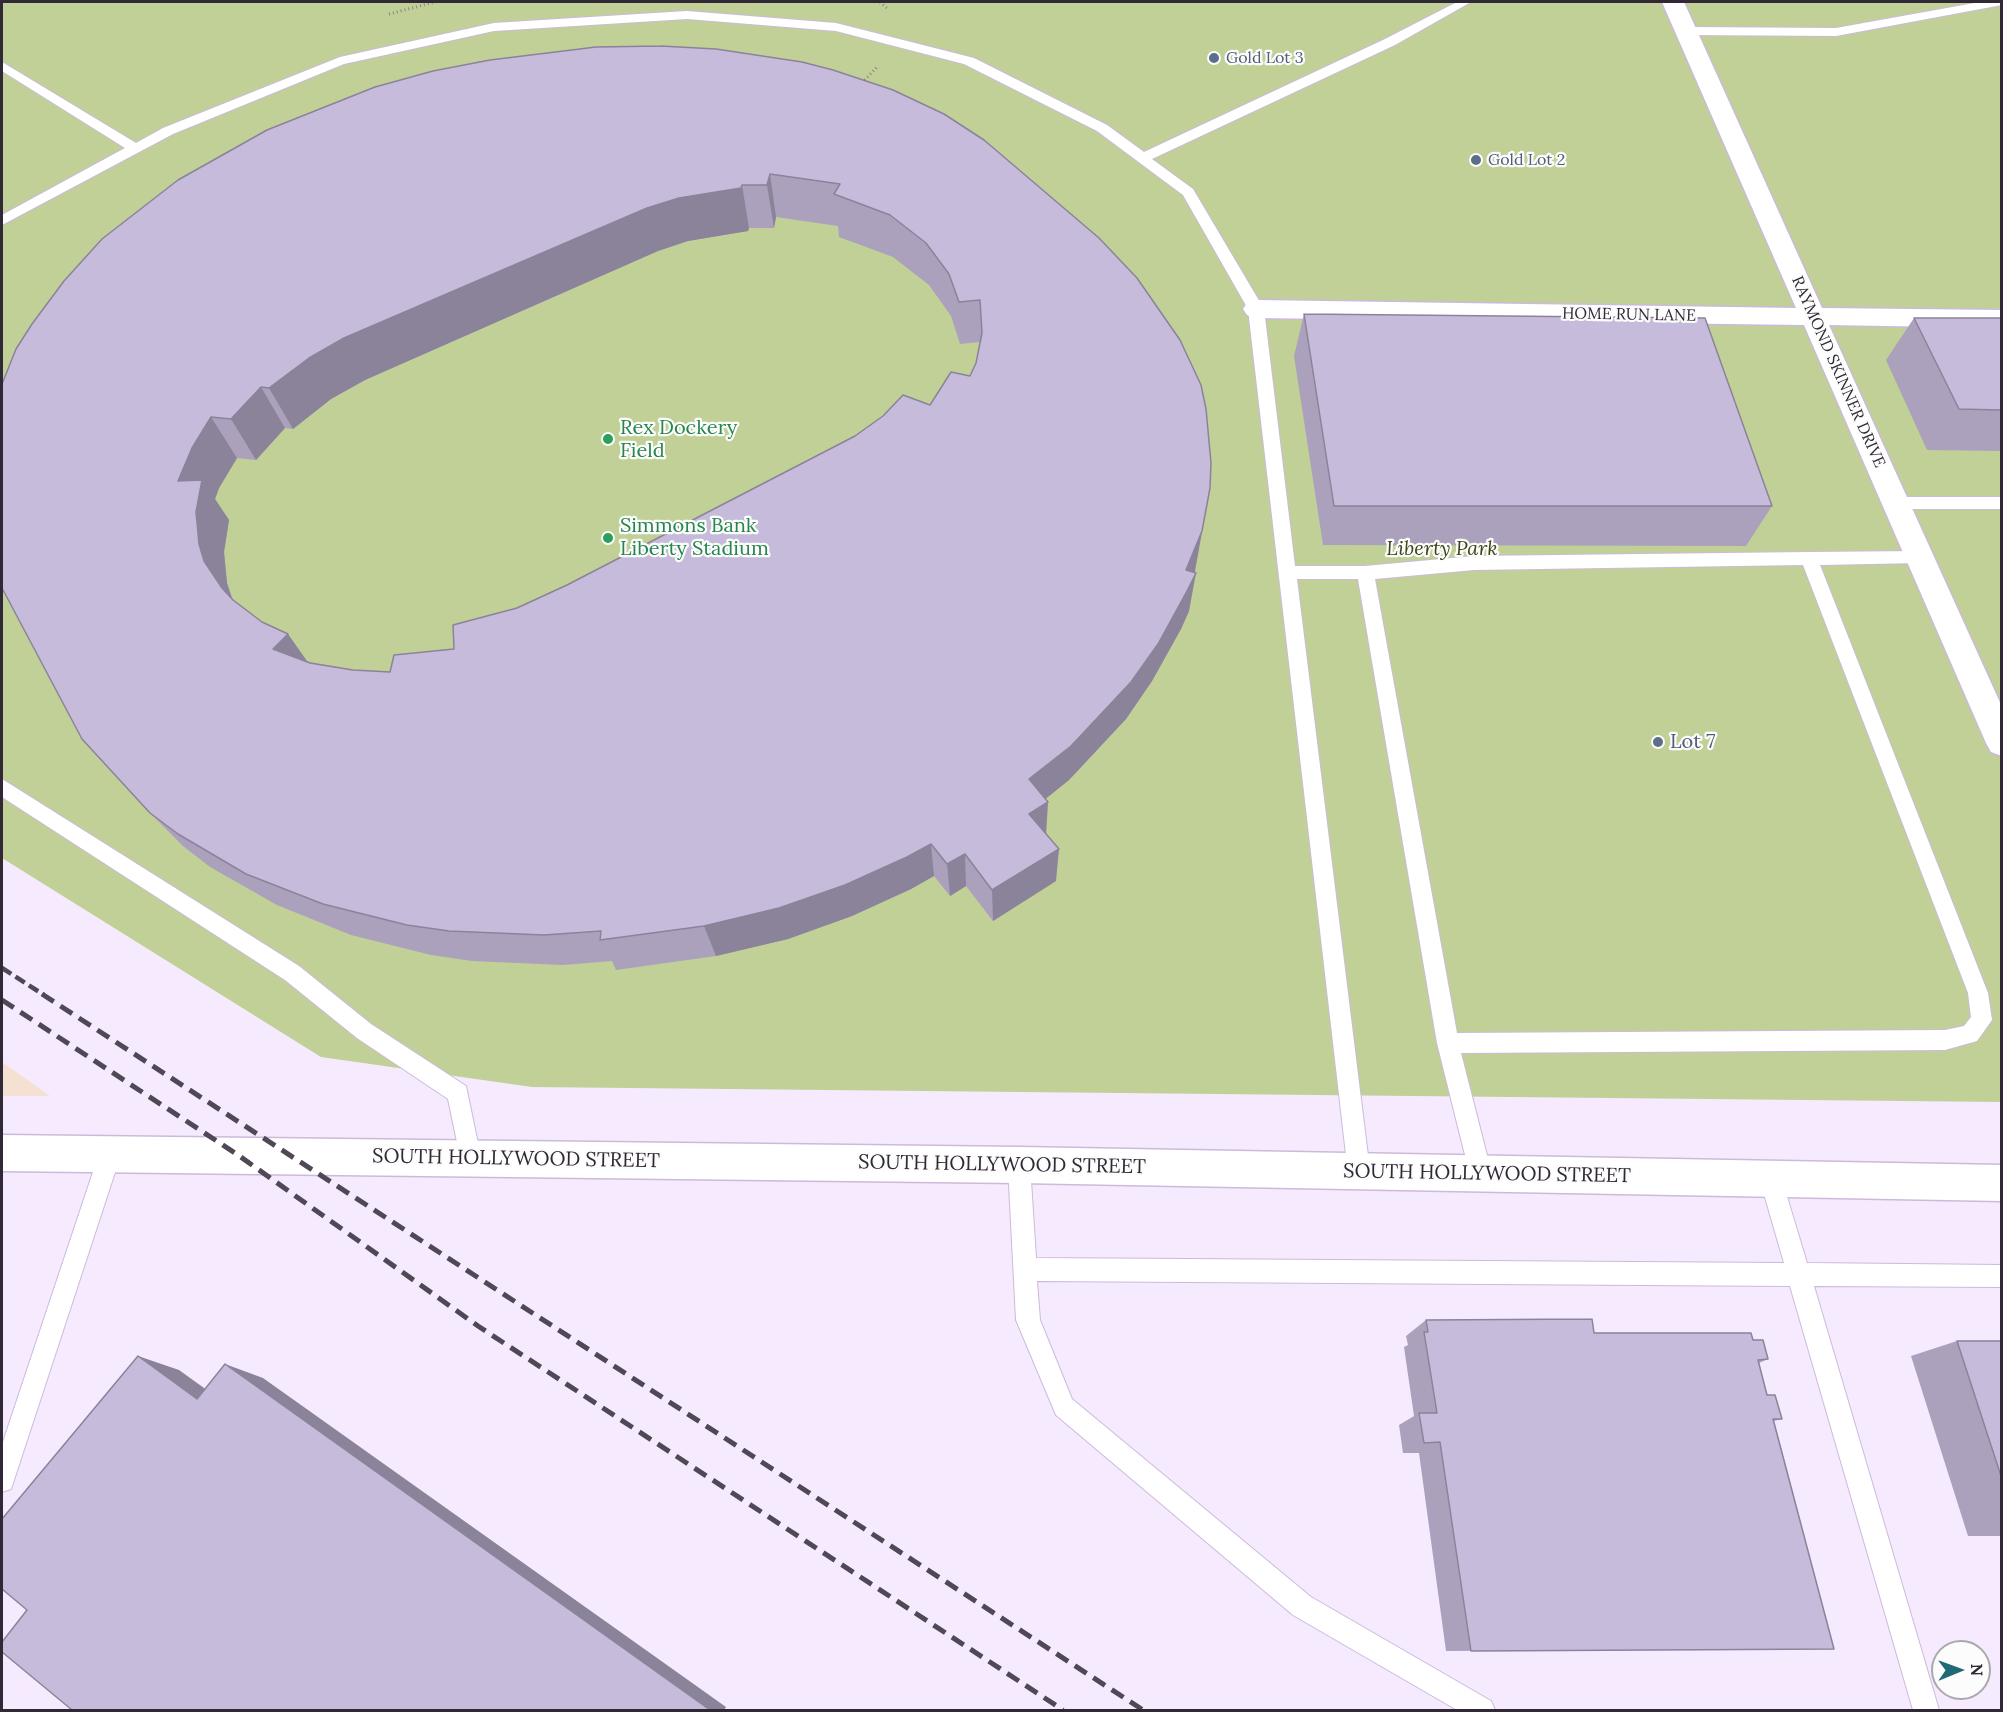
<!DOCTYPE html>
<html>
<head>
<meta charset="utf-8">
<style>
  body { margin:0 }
  #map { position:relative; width:2003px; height:1712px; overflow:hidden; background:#f5eafe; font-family:Lora,serif }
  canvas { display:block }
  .frame { position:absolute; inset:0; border:3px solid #302935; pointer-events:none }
  .north { position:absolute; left:1931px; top:1640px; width:60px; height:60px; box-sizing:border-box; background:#fcfcfc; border:2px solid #aaa8ac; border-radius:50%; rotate:89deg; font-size:16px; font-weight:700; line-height:24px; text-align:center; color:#302935 }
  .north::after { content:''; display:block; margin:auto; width:21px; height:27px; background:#206975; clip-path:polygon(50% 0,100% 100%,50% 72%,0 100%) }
</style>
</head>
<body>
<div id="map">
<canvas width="2003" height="1712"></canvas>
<div class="frame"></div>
<div class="north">N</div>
</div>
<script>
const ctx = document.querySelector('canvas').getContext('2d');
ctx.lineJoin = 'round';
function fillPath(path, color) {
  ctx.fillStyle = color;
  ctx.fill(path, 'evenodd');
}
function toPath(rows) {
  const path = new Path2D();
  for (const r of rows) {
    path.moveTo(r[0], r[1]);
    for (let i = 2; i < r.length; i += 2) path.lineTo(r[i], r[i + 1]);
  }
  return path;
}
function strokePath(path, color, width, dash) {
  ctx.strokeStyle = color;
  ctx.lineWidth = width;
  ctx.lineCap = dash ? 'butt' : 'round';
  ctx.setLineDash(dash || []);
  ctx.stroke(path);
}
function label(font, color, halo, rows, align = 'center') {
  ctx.font = font + ' Lora,serif';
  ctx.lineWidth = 4.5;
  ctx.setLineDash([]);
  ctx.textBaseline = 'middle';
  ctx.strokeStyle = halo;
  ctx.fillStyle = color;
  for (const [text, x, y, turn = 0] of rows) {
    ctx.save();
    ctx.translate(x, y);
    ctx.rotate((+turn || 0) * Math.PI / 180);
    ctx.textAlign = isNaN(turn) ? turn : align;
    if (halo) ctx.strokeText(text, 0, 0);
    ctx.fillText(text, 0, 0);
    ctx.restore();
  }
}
fillPath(toPath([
  [2,1062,50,1096,2,1096]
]), '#f4e1d1');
fillPath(toPath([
  [2,2,2001,2,2001,1102,532,1087,321,1057,2,858]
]), '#c1d097');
const lane = toPath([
  [1457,2,1471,2,1395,45,1152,159,1193,189,1264,309,1295,566,1365,566,1474,556,1809,552,1920,551,1926,552,1929,557,1926,562,1920,563,1820,565,1988,993,1992,1020,1977,1041,1945,1050,1461,1053,1492,1175,1489,1183,1481,1186,1473,1183,1470,1175,1437,1043,1358,579,1297,579,1370,1172,1367,1180,1359,1183,1351,1180,1348,1172,1248,309,1183,195,1097,131,964,64,836,31,687,19,494,31,344,64,173,134,2,225,2,215,125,148,2,71,2,62,136,143,163,128,340,57,494,23,687,11,836,23,974,58,1107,125,1144,152,1385,39,1457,2],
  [1803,565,1968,993,1971,1017,1964,1026,1945,1030,1457,1033,1375,579,1474,570,1803,565],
  [1980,2,2002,2,2002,5,1836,36,1686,35,1680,31,1686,27,1836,28,1980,2],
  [1896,497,2002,497,2002,509,1896,509,1890,507,1888,503,1890,499,1896,497],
  [2,779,299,966,371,1024,466,1086,481,1158,478,1166,470,1169,462,1166,448,1099,357,1038,285,980,2,797,2,779],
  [110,1143,118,1146,121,1154,14,1480,11,1489,2,1492,2,1445,99,1154,102,1146,110,1143],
  [1019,1154,1027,1157,1030,1165,1036,1258,1784,1263,1760,1180,1763,1172,1771,1169,1779,1172,1782,1180,1807,1263,2002,1265,2002,1287,1814,1286,1939,1710,1913,1710,1790,1286,1037,1281,1040,1320,1072,1399,1311,1597,1491,1701,1495,1710,1457,1710,1293,1615,1056,1415,1016,1320,1008,1165,1011,1157,1019,1154]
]);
const street = toPath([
  [1662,2,1684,2,1822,308,2002,310,2002,328,1829,325,2002,707,2002,756,1991,752,1986,743,1804,325,1256,318,1247,315,1243,309,1247,303,1256,300,1796,308,1662,2]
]);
const secondary = toPath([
  [2,1135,1019,1147,2002,1165,2002,1201,1019,1183,2,1171,2,1135]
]);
strokePath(lane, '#ccbada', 2);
strokePath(street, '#ccbada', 3);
strokePath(secondary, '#ccbada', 3);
strokePath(toPath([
  [880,2,888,9],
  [389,14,435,2],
  [862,83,877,67]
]), '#8c8493', 3, [1, 3]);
fillPath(lane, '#fff');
fillPath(street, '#fff');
fillPath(secondary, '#fff');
strokePath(toPath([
  [2,968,44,995]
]), '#504855', 4.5, [11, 5]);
strokePath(toPath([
  [42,994,1143,1710],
  [2,1000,238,1155,478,1326,1063,1710]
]), '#504855', 5, [14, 8]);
fillPath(toPath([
  [802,62,1195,571,1189,611,1181,629,1152,681,1126,719,1069,780,1045,799,1046,834,1056,881,993,921,966,886,950,896,934,876,911,889,852,916,788,939,716,956,616,970,612,961,563,965,472,961,431,955,351,935,277,905,210,867,183,846,150,813,2,384],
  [776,217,838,226,839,237,893,257,929,285,951,316,960,344,980,342,976,363,970,376,930,405,567,585,517,608,454,649,390,672,353,670,308,662,233,600,227,583,224,552,229,520,215,499,219,488,237,458,256,460,285,428,293,429,331,399,365,380,658,251,688,241,748,231,749,228,774,228],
  [1304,314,1772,506,1746,546,1323,545,1294,356],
  [1914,318,2001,318,2001,451,1927,450,1886,360],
  [1426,1320,1594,1333,1753,1340,1768,1359,1759,1363,1767,1395,1782,1419,1774,1421,1834,1649,1446,1651,1419,1453,1403,1453,1399,1425,1414,1416,1404,1347,1408,1345,1406,1336],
  [1957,1341,2001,1341,2001,1536,1968,1536,1911,1356]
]), '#aba1bd');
fillPath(toPath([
  [770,174,776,217,774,228,767,185],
  [742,185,749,228,748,231,688,241,658,251,365,380,331,399,293,429,269,388,309,358,344,338,647,208,679,198],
  [261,387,285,428,256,460,231,419],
  [211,417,237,458,219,488,215,499,229,520,224,552,227,583,232,599,222,588,204,561,178,481,192,448],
  [1210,488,1195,571,1184,598,1196,573,1189,611,1181,629,1152,681,1126,719,1069,780,1028,813,1029,779],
  [288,634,314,671,273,649],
  [1048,802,1046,836,1029,814],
  [931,844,934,876,911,889,852,916,788,939,716,956,704,926],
  [1059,849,1056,881,993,921,992,890],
  [965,854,966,886,950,896,947,864],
  [138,1356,179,1370,236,1411,197,1399],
  [225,1364,263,1378,726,1707,724,1710,710,1710]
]), '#8b839a');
const building = toPath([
  [661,46,716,49,802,62,833,70,893,90,944,114,984,140,1099,238,1137,278,1180,340,1201,385,1206,409,1211,463,1210,488,1202,531,1186,570,1196,573,1187,591,1158,644,1131,682,1071,746,1029,779,1048,802,1029,814,1059,849,992,890,965,854,947,864,931,844,907,857,845,885,779,908,704,926,600,940,601,931,544,935,449,931,407,925,323,904,246,874,178,834,150,813,82,739,2,588,2,384,16,349,32,324,64,281,102,239,178,180,267,130,375,87,433,71,490,60,596,47,661,46],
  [770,174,840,184,834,194,890,215,926,243,949,274,959,302,980,300,982,333,976,363,970,376,951,372,930,405,903,395,883,416,855,436,567,585,517,608,453,625,454,649,394,655,390,672,353,670,310,663,273,649,288,634,262,622,233,600,222,588,204,561,199,544,196,512,202,480,178,481,192,448,211,417,231,419,261,387,269,388,309,358,344,338,647,208,679,198,741,188,742,185,767,185,770,174],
  [1304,314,1705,318,1772,506,1334,506,1304,314],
  [1914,318,2001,318,2001,410,1959,409,1914,318],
  [1592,1319,1594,1333,1751,1333,1753,1340,1763,1340,1768,1359,1758,1360,1767,1395,1775,1395,1782,1419,1773,1419,1834,1649,1471,1651,1440,1442,1424,1443,1419,1413,1437,1413,1424,1332,1428,1332,1426,1320,1592,1319],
  [1957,1341,2001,1341,2001,1476,1957,1341],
  [138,1356,197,1399,225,1364,710,1710,72,1710,2,1652,2,1642,27,1610,2,1589,2,1519,138,1356]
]);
fillPath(building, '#c7bbdc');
strokePath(building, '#8b839a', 1.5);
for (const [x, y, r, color] of [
  [1214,58,6,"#5c6f8a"],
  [1476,160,6,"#5c6f8a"],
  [608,439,6,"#2e9e5b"],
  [608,538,6,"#2e9e5b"],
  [1658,742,6,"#5c6f8a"]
]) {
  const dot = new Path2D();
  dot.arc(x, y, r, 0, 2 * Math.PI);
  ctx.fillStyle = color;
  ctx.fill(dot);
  strokePath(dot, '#fcfcfc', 2);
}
label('16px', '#4e5e75', '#fcfcfc', [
  ["Gold Lot 3",1226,58],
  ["Gold Lot 2",1488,160]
], 'left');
label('16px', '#302935', '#fcfcfc', [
  ["HOME RUN LANE",1629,315,1],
  ["RAYMOND SKINNER DRIVE",1838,372,66]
]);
label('20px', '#27864d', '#fcfcfc', [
  ["Rex Dockery",620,428],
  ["Field",620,451],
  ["Simmons Bank",620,526],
  ["Liberty Stadium",620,549]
], 'left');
label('italic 20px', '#3b4614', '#fcfcfc', [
  ["Liberty Park",1442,549]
]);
label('20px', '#4e5e75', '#fcfcfc', [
  ["Lot 7",1670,742]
], 'left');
label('20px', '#302935', '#fcfcfc', [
  ["SOUTH HOLLYWOOD STREET",516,1159,1],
  ["SOUTH HOLLYWOOD STREET",1002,1165,1],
  ["SOUTH HOLLYWOOD STREET",1487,1174,1]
]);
</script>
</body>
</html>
